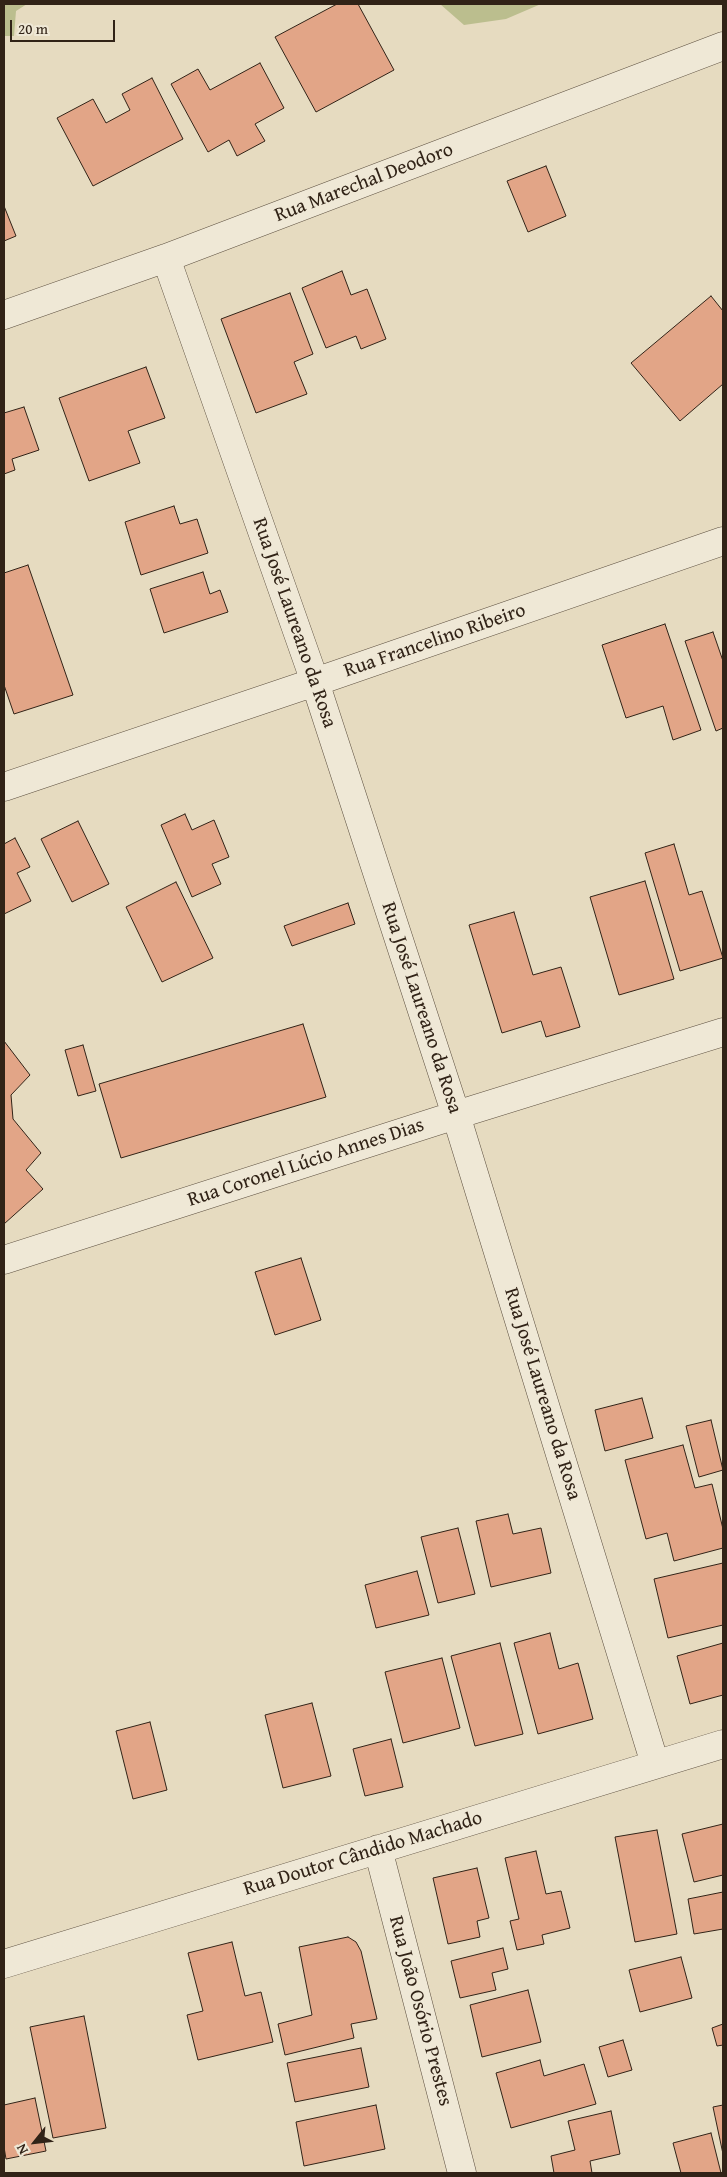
<!DOCTYPE html>
<html>
<head>
<meta charset="utf-8">
<style>
  body { margin:0 }
  #map { position:relative; width:727px; height:2177px; overflow:hidden; background:#e6dbc0; font-family:"Gentium Book Plus",serif }
  canvas { display:block }
  .frame { position:absolute; inset:0; border:5px solid #312317; pointer-events:none }
  .north { position:absolute; left:10px; top:2117px; width:50px; height:50px; -webkit-text-stroke:4px #efe8d6; paint-order:stroke; rotate:241deg; font-size:14px; font-weight:700; line-height:20px; text-align:center; color:#312317 }
  .north::after { content:''; display:block; margin:auto; width:18px; height:22px; background:#312317; clip-path:polygon(50% 0,100% 100%,50% 72%,0 100%) }
  .scale { position:absolute; left:10px; top:20px; width:105px; height:22px; box-sizing:border-box; border:2px solid #312317; border-top:0; padding-left:6px; font-size:15px; line-height:18px; white-space:nowrap; color:#312317; -webkit-text-stroke:4px #efe8d6; paint-order:stroke }
</style>
</head>
<body>
<div id="map">
<canvas width="727" height="2177"></canvas>
<div class="frame"></div>
<div class="north">N</div>
<div class="scale">20 m</div>
</div>
<script>
const ctx = document.querySelector('canvas').getContext('2d');
ctx.lineJoin = 'round';
function fillPath(path, color) {
  ctx.fillStyle = color;
  ctx.fill(path, 'evenodd');
}
function toPath(rows) {
  const path = new Path2D();
  for (const r of rows) {
    path.moveTo(r[0], r[1]);
    for (let i = 2; i < r.length; i += 2) path.lineTo(r[i], r[i + 1]);
  }
  return path;
}
function strokePath(path, color, width, dash) {
  ctx.strokeStyle = color;
  ctx.lineWidth = width;
  ctx.lineCap = dash ? 'butt' : 'round';
  ctx.setLineDash(dash || []);
  ctx.stroke(path);
}
function label(font, color, halo, rows, align = 'center') {
  ctx.font = font + ' "Gentium Book Plus",serif';
  ctx.lineWidth = 4;
  ctx.setLineDash([]);
  ctx.textBaseline = 'middle';
  ctx.strokeStyle = halo;
  ctx.fillStyle = color;
  for (const [text, x, y, turn = 0] of rows) {
    ctx.save();
    ctx.translate(x, y);
    ctx.rotate((+turn || 0) * Math.PI / 180);
    ctx.textAlign = isNaN(turn) ? turn : align;
    if (halo) ctx.strokeText(text, 0, 0);
    ctx.fillText(text, 0, 0);
    ctx.restore();
  }
}
fillPath(toPath([
  [4,4,27,4,16,11,14,36,4,36],
  [440,4,541,4,506,19,464,25]
]), '#bbbe8e');
const building = toPath([
  [337,4,358,4,394,70,316,112,275,37,337,4],
  [260,63,284,108,255,124,265,141,237,156,229,140,208,152,171,84,198,69,210,90,260,63],
  [152,78,183,139,93,186,57,118,93,99,106,123,130,110,122,94,152,78],
  [546,166,566,216,528,232,507,181,546,166],
  [4,206,16,236,4,241,4,206],
  [342,271,351,295,367,289,386,339,361,349,356,336,326,348,302,288,342,271],
  [290,293,313,354,294,362,307,394,256,413,221,319,290,293],
  [711,296,723,311,723,384,680,421,631,363,711,296],
  [146,367,165,418,128,431,140,463,89,481,59,398,146,367],
  [24,407,39,450,12,459,15,470,4,474,4,413,24,407],
  [174,506,180,524,197,519,208,553,141,575,125,522,174,506],
  [28,565,73,695,14,714,4,685,4,573,28,565],
  [203,572,210,594,220,590,228,612,164,633,150,589,203,572],
  [665,624,701,730,673,740,663,706,626,718,602,645,665,624],
  [713,632,723,661,723,728,716,731,685,641,713,632],
  [185,814,192,830,214,820,229,857,212,864,221,884,192,897,161,825,185,814],
  [78,821,109,884,72,902,41,839,78,821],
  [15,838,30,867,17,873,31,901,4,914,4,844,15,838],
  [674,844,689,895,702,891,723,958,680,971,645,853,674,844],
  [645,881,674,979,619,995,590,897,645,881],
  [176,882,213,958,162,982,126,907,176,882],
  [348,903,355,924,292,946,284,926,348,903],
  [514,912,533,975,561,967,580,1027,546,1037,541,1021,502,1033,469,925,514,912],
  [303,1024,326,1097,121,1158,99,1084,303,1024],
  [4,1041,30,1075,11,1095,13,1119,41,1153,26,1170,43,1189,4,1224,4,1041],
  [83,1045,96,1091,78,1096,65,1050,83,1045],
  [301,1258,321,1320,275,1335,255,1272,301,1258],
  [642,1398,653,1438,605,1451,595,1410,642,1398],
  [711,1420,723,1470,699,1477,686,1426,711,1420],
  [683,1445,695,1488,712,1484,723,1529,723,1548,674,1561,667,1533,646,1539,625,1460,683,1445],
  [508,1514,513,1534,541,1528,551,1573,491,1587,476,1521,508,1514],
  [458,1528,475,1594,438,1603,421,1537,458,1528],
  [723,1563,723,1625,668,1638,654,1579,723,1563],
  [417,1571,429,1615,376,1628,365,1585,417,1571],
  [550,1633,559,1669,578,1663,593,1719,538,1734,514,1643,550,1633],
  [500,1643,523,1734,475,1746,451,1656,500,1643],
  [723,1643,723,1695,690,1704,677,1656,723,1643],
  [442,1658,460,1728,403,1743,385,1672,442,1658],
  [312,1703,331,1776,283,1788,265,1715,312,1703],
  [150,1722,167,1790,133,1799,116,1731,150,1722],
  [391,1739,403,1787,365,1796,353,1749,391,1739],
  [723,1824,723,1875,694,1882,682,1834,723,1824],
  [657,1830,677,1934,635,1942,615,1837,657,1830],
  [536,1851,546,1894,561,1891,570,1928,542,1935,544,1944,517,1950,510,1921,519,1919,505,1858,536,1851],
  [477,1868,489,1918,477,1921,480,1937,448,1944,433,1878,477,1868],
  [723,1892,723,1929,694,1934,688,1899,723,1892],
  [348,1937,356,1942,361,1951,377,2019,351,2024,354,2038,285,2055,278,2024,312,2015,299,1947,348,1937],
  [232,1942,245,1996,261,1992,273,2042,198,2060,187,2015,203,2011,188,1953,232,1942],
  [503,1948,508,1969,492,1973,496,1990,460,1998,451,1961,503,1948],
  [681,1957,692,1998,640,2012,629,1970,681,1957],
  [528,1990,541,2042,482,2057,470,2005,528,1990],
  [84,2016,106,2128,53,2138,30,2027,84,2016],
  [723,2024,723,2045,717,2046,712,2028,723,2024],
  [623,2040,632,2070,608,2077,599,2047,623,2040],
  [361,2048,369,2087,295,2102,287,2063,361,2048],
  [540,2060,544,2076,584,2064,596,2104,511,2128,496,2073,540,2060],
  [35,2098,46,2151,6,2159,4,2147,4,2105,35,2098],
  [376,2105,385,2149,304,2166,296,2122,376,2105],
  [723,2105,723,2154,713,2107,723,2105],
  [611,2111,620,2154,590,2161,592,2173,554,2173,551,2156,575,2150,568,2121,611,2111],
  [711,2133,721,2173,681,2173,673,2143,711,2133]
]);
fillPath(building, '#e2a587');
strokePath(building, '#312317', 1);
const minor = toPath([
  [166,258,315,682,456,1115,655,1764],
  [4,315,166,258,723,46],
  [4,787,315,682,723,541],
  [4,1260,456,1115,723,1032],
  [378,1849,462,2173],
  [4,1964,723,1744]
]);
strokePath(minor, '#5e5141', 29);
strokePath(minor, '#efe8d6', 28);
label('20px', '#312317', '#efe8d6', [
  ["Rua Marechal Deodoro",364,183,-21],
  ["Rua José Laureano da Rosa",294,623,71],
  ["Rua Francelino Ribeiro",435,641,-19],
  ["Rua José Laureano da Rosa",421,1008,72],
  ["Rua Coronel Lúcio Annes Dias",306,1163,-18],
  ["Rua José Laureano da Rosa",542,1394,73],
  ["Rua Doutor Cândido Machado",363,1854,-17],
  ["Rua João Osório Prestes",420,2011,75]
]);
</script>
</body>
</html>
